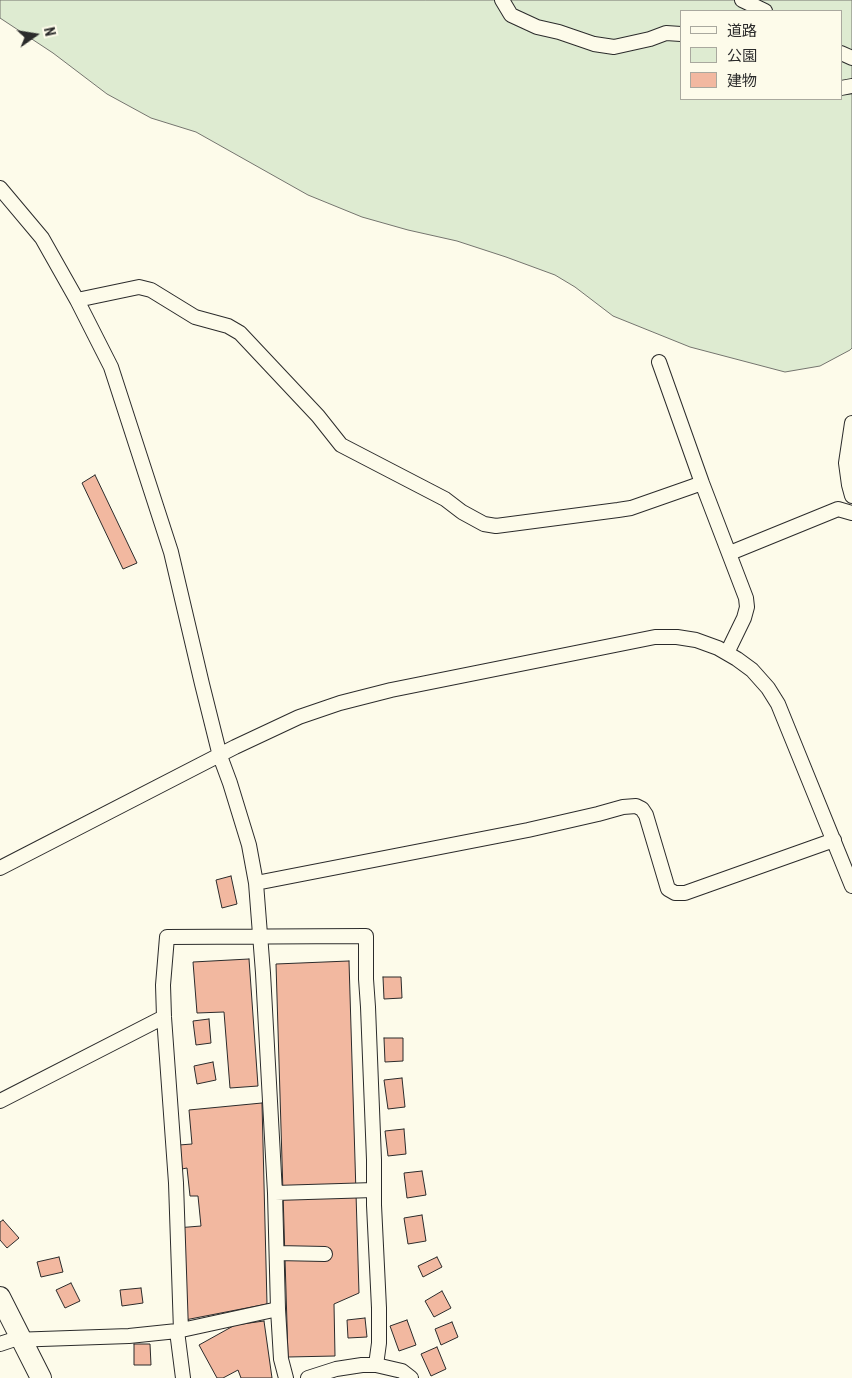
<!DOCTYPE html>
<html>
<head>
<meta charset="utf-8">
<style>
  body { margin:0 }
  #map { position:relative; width:852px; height:1378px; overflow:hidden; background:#fdfbea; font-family:"Roboto Condensed","Noto Sans JP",sans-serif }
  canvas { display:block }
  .legend { position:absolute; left:680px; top:10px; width:162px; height:90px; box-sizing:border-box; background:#fdfbea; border:1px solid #a9a89e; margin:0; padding:6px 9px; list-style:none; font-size:15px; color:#2b2b2b }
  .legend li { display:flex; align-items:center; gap:10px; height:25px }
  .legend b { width:25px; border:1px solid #a9a89e }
  .north { position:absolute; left:10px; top:10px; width:50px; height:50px; -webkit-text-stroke:4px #fdfbea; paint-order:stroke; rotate:77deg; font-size:14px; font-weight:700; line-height:20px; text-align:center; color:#2b2b2b }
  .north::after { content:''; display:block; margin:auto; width:18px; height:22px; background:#2b2b2b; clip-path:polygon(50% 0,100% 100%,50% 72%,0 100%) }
</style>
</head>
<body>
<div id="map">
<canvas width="852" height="1378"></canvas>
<ul class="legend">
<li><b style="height:6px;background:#fdfbea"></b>道路</li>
<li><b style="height:14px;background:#deebd1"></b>公園</li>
<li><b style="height:14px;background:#f2b8a0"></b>建物</li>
</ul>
<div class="north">N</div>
</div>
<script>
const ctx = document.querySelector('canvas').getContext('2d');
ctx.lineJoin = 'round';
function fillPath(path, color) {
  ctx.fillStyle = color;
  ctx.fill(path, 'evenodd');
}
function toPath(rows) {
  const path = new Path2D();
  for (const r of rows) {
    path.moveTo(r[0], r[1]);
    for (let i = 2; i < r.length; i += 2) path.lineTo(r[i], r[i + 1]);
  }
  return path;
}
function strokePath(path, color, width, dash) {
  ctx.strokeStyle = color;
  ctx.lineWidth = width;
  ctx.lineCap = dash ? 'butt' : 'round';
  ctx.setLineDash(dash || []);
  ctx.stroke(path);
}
const green = toPath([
  [0,0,852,0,852,348,850,350,820,366,785,372,690,347,613,316,575,287,555,275,506,257,457,241,408,230,362,217,308,195,196,132,151,118,107,94,53,53,0,18,0,0],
  [681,11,841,11,841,99,681,99,681,11]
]);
fillPath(green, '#deebd1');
strokePath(green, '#74746e', 1);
const building = toPath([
  [95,475,137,563,123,569,82,483,95,475],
  [231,876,237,904,222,908,216,880,231,876],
  [249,959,258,1086,230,1088,224,1012,197,1013,193,962,249,959],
  [349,961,359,1293,334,1304,335,1356,288,1357,276,964,349,961],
  [383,977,401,977,402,998,384,999,383,977],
  [209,1019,211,1043,196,1045,193,1021,209,1019],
  [384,1038,403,1038,403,1061,385,1062,384,1038],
  [213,1062,216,1080,197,1084,194,1066,213,1062],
  [402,1078,405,1107,388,1109,384,1080,402,1078],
  [262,1103,267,1304,185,1320,176,1228,201,1226,198,1196,190,1196,187,1168,182,1169,179,1145,192,1144,189,1110,262,1103],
  [404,1129,406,1154,388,1156,385,1131,404,1129],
  [422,1171,426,1195,407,1198,404,1173,422,1171],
  [422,1215,426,1241,408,1244,404,1218,422,1215],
  [3,1220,19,1238,7,1248,0,1240,0,1222,3,1220],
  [59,1257,63,1272,41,1277,37,1262,59,1257],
  [437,1257,442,1267,423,1277,418,1266,437,1257],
  [71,1283,80,1301,65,1308,56,1290,71,1283],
  [141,1288,143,1303,122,1306,120,1290,141,1288],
  [442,1291,451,1308,434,1317,425,1301,442,1291],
  [365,1318,367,1337,348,1338,347,1320,365,1318],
  [407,1320,416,1345,399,1351,390,1326,407,1320],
  [264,1321,272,1378,241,1378,238,1370,223,1378,217,1378,199,1345,235,1325,264,1321],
  [452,1322,458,1337,441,1345,435,1329,452,1322],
  [134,1344,150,1344,151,1365,134,1365,134,1344],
  [437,1347,446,1369,431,1376,421,1354,437,1347]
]);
fillPath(building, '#f2b8a0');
strokePath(building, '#2b2b2b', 1);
const minor = toPath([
  [502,0,511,15,537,27,559,32,594,44,614,47,650,39,666,33,681,34],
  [742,0,765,11],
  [841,53,852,58],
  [841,88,852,86],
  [0,188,42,238,77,300,111,367,171,552,202,684,220,756,230,783,249,845,256,883,263,973,275,1193,278,1309,281,1359,286,1378],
  [77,300,139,287,151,290,195,317,228,326,240,333,318,416,341,445,445,499,462,512,484,524,496,526,618,510,631,508,691,487,702,483],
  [659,362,702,483,746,598,747,607,744,618,727,653],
  [852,423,846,463,849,485,852,496],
  [730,553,838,509,852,513],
  [0,868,235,747,299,717,340,703,391,690,655,637,677,637,696,640,718,648,737,659,752,670,768,688,778,704,852,886],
  [256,883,528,830,598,814,623,807,636,806,642,809,646,815,668,889,675,893,685,893,834,840],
  [0,1101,164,1017],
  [275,1193,374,1190],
  [277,1253,325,1254],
  [177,1331,183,1378],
  [181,1331,176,1183,164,1017,163,985,167,937,366,936,366,979,368,1007,374,1160,374,1205,379,1308,379,1343,376,1365],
  [0,1344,12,1340,129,1336,177,1331,278,1309],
  [308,1378,336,1369,362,1365,376,1365,402,1371,411,1378]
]);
const highway = toPath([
  [0,1297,41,1378]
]);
strokePath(minor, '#2b2b2b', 16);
strokePath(highway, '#2b2b2b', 22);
strokePath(minor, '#fdfbea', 14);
strokePath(highway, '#fdfbea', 20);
</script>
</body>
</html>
